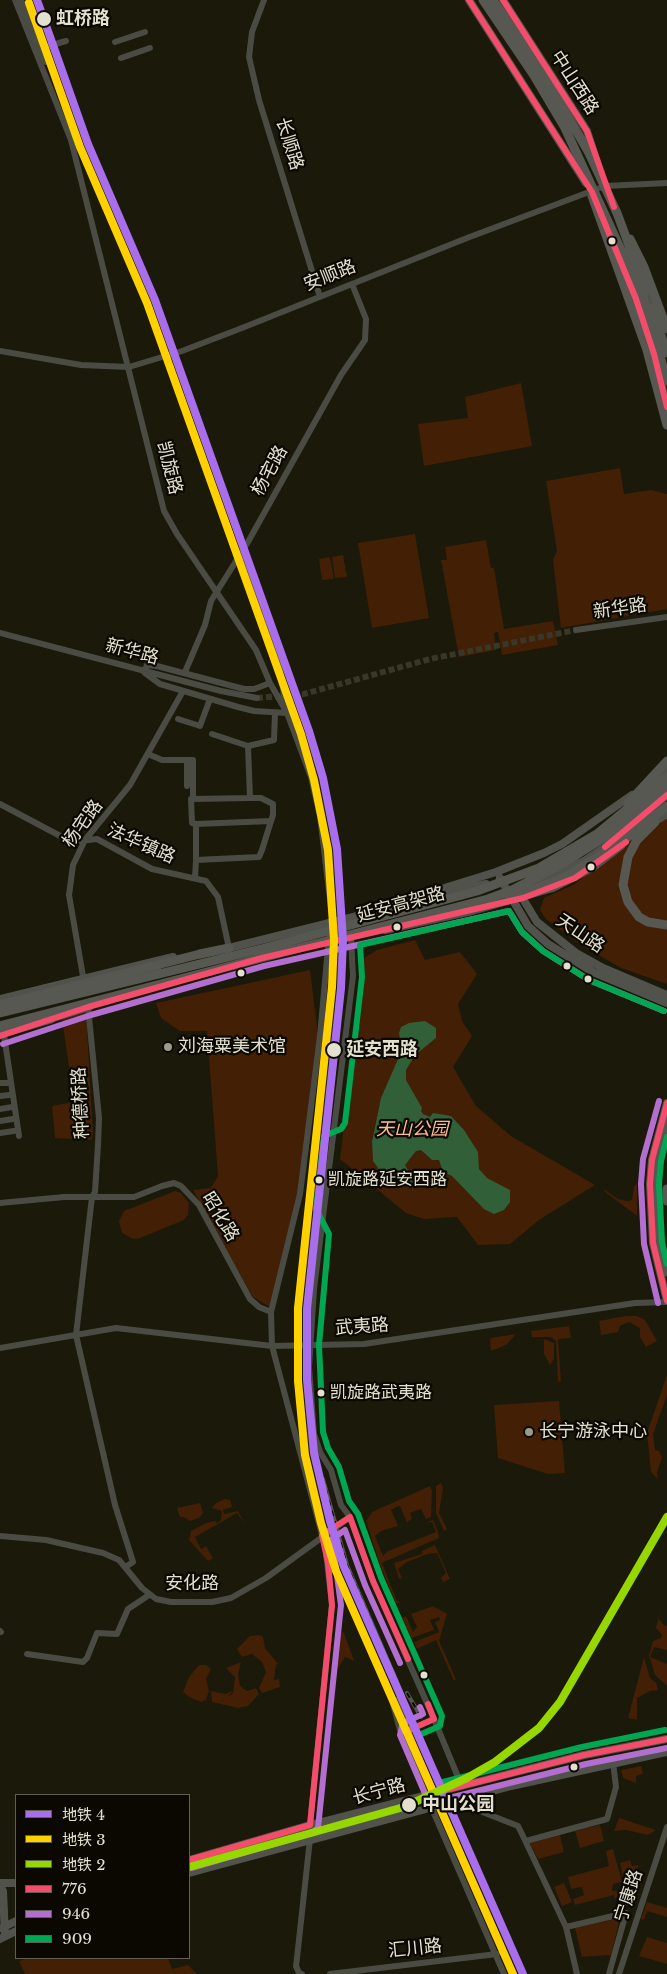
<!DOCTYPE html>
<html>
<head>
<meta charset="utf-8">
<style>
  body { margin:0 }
  #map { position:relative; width:667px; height:1974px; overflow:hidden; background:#1b190a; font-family:"Libre Baskerville","Noto Sans SC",serif }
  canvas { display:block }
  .legend { position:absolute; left:15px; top:1794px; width:175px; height:165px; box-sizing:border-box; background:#0a0801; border:1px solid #615e53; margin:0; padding:6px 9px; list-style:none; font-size:15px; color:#e3e0cf }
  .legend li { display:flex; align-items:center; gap:10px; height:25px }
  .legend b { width:25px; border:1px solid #615e53 }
</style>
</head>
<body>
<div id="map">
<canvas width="667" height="1974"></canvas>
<ul class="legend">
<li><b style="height:6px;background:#a96eec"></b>地铁 4</li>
<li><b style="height:6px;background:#ffd100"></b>地铁 3</li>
<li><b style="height:6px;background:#97d700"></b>地铁 2</li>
<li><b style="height:6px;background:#f44d6c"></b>776</li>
<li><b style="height:6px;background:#b36fd0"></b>946</li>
<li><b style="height:6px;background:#00a651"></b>909</li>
</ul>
</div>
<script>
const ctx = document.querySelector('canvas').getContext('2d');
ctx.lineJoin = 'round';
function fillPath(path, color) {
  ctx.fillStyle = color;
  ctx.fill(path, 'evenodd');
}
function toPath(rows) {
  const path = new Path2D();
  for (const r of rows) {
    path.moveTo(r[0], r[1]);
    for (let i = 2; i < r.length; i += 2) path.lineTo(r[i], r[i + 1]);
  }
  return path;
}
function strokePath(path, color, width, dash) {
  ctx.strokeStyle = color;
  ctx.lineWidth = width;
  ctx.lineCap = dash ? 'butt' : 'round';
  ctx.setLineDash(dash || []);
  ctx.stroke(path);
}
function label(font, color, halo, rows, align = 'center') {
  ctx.font = font + ' "Libre Baskerville","Noto Sans SC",serif';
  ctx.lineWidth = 4.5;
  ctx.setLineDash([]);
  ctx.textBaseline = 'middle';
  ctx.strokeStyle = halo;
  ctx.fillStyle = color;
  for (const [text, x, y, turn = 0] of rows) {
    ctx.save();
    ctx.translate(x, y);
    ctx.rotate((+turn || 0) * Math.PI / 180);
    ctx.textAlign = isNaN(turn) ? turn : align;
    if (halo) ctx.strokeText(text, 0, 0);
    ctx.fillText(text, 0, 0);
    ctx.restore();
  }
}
fillPath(toPath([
  [521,383,532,446,424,466,418,424,468,418,465,397],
  [620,468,624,494,651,490,667,494,667,609,561,628,553,560,557,551,546,481],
  [415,534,429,618,372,628,358,543],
  [486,540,491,568,494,568,504,629,553,621,558,645,502,655,498,632,494,633,496,650,459,657,441,560,447,560,445,547],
  [343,555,347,577,335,578,332,557],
  [330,557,334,579,322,580,319,559],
  [667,813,667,984,621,968,578,943,546,919,540,910,544,898,575,884,626,836],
  [415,940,425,960,460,952,477,974,458,1004,462,1021,472,1036,453,1067,476,1106,511,1136,595,1185,539,1220,510,1244,478,1245,457,1217,424,1219,406,1213,340,1159,364,958,377,950],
  [310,970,318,1035,299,1194,270,1307,253,1297,193,1190,211,1188,218,1176,207,1031,180,1031,161,1018,156,1003],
  [86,1010,93,1135,91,1140,55,1138,52,1106,74,1102,62,1018],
  [637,1184,637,1216,604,1191,605,1190,618,1199,628,1201,632,1200,634,1186],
  [175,1191,181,1193,189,1203,188,1215,184,1220,140,1238,133,1239,122,1233,119,1221,124,1211],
  [626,1316,637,1316,645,1320,657,1341,646,1347,640,1337,640,1328,629,1322,620,1326,618,1332,601,1335,599,1321],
  [569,1326,571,1338,558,1339,561,1381,558,1382,556,1341,551,1337,532,1337,531,1331],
  [516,1334,506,1345,491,1351,490,1338],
  [544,1339,554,1343,554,1359,550,1365,544,1354],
  [667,1375,667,1395,653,1434,655,1450,659,1451,662,1457,657,1473,658,1479,651,1472,647,1433],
  [559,1401,565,1473,548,1474,498,1458,494,1405],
  [441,1483,443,1488,439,1513,447,1529,444,1531,436,1513,436,1486],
  [430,1486,432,1491,431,1517,426,1519,421,1509,410,1513,412,1519,407,1522,400,1506,396,1507,391,1510,398,1526,381,1531,375,1536,383,1556,388,1551,436,1532,432,1522,426,1523,433,1520,438,1532,439,1538,382,1563,397,1601,401,1602,396,1604,379,1562,366,1521,372,1512],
  [225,1499,230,1500,232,1507,223,1510,224,1514,238,1511,245,1524,237,1513,195,1537,201,1549,206,1546,213,1558,208,1561,189,1540,191,1531,206,1523,215,1521,217,1523,221,1520,222,1511,212,1508,216,1503],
  [200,1503,203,1513,199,1518,190,1521,184,1517,180,1517,177,1508],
  [435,1545,450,1579,443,1582,441,1578,446,1573,437,1553,427,1554,407,1562,398,1569,402,1578,399,1579,394,1563,422,1554,422,1551],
  [433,1606,447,1614,439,1641,456,1679,454,1681,436,1640,417,1649,414,1642,439,1632,435,1622,440,1620,439,1617,430,1620,434,1630,411,1638,402,1618,406,1616,413,1632,417,1627,411,1614],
  [660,1612,659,1620,662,1622,662,1624,667,1626,667,1650,654,1647,650,1657,667,1664,667,1686,655,1675,649,1656,653,1641,661,1638,662,1635,656,1628],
  [342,1632,344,1633,354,1661,345,1657,336,1672,333,1671,337,1635],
  [250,1636,259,1635,263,1637,265,1648,278,1664,276,1665,274,1680,279,1679,280,1687,262,1693,259,1688,266,1672,262,1662,252,1654,242,1657,237,1649],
  [644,1657,650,1678,656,1683,658,1690,650,1691,637,1698,637,1720,628,1718],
  [241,1662,238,1675,240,1686,247,1691,256,1688,259,1694,248,1706,238,1708,212,1702,211,1691,226,1694,231,1691,232,1692,227,1697,233,1693,235,1677,226,1668],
  [199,1665,206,1665,211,1669,206,1679,209,1691,206,1700,201,1702,189,1697,183,1692,189,1677],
  [641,1766,643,1774,636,1776,636,1783,623,1778,621,1770],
  [619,1818,656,1830,648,1835,626,1830,614,1831],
  [600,1825,604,1841,580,1848,575,1831],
  [560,1835,564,1852,538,1859,530,1843],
  [613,1849,622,1882,613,1884,612,1891,626,1891,620,1863,630,1860,632,1866,638,1865,638,1873,630,1905,626,1906,623,1896,615,1898,614,1895,575,1905,573,1899,584,1895,582,1887,571,1889,568,1877,609,1866,606,1851],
  [481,1882,522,1974,519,1974,479,1883],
  [564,1883,572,1902,562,1906,554,1887],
  [647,1902,667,1908,667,1917,647,1911,644,1920,641,1919],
  [620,1918,611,1955,582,1957,575,1928],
  [647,1937,667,1943,667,1964,639,1956],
  [27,1958,168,1958,172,1969,188,1965,197,1974,25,1974,19,1961]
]), '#421f05');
fillPath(toPath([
  [425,1021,436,1028,436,1038,415,1055,406,1070,406,1080,422,1108,421,1111,423,1114,430,1117,433,1113,451,1116,464,1130,478,1152,479,1169,487,1178,510,1190,510,1202,504,1210,494,1214,484,1209,452,1176,443,1172,439,1160,432,1160,421,1150,416,1151,405,1165,409,1172,422,1175,427,1182,423,1186,413,1188,381,1172,373,1161,372,1142,381,1098,402,1050,399,1033,401,1027,409,1023]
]), '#316038');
strokePath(toPath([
  [257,698,304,694,430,659,576,630]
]), '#393728', 6, [6, 3]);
strokePath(toPath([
  [15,0,71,140,164,511,177,534,256,650,270,683,287,713,311,777,320,816,333,925],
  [21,0,46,62],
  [264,0,252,32,249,57,259,100,320,297],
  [115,42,145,32],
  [38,49,66,41],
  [121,58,150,48],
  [0,351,81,365,129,367,182,351,242,328,467,238,605,186,667,183],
  [240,555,279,664,286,707],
  [576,630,667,617],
  [0,633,221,691,257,698],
  [144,672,147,665,157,666,244,689,254,689,270,683],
  [185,672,205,625,211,601,248,542,341,375,365,340,366,319,352,284],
  [145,673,160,684,238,707,254,711,287,713],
  [178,719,200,726,210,699],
  [248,746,274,740,275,713],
  [148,754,162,760,193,760,193,799,250,798,248,746,212,734],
  [187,761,187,786],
  [250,798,261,798,273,804,273,815,271,821,262,850,259,857,196,860,196,824,271,821],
  [193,799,191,799,192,823,196,824],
  [0,804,64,838,79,841,97,839,152,869,206,881,218,897,229,948],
  [195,878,196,860],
  [345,933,351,938,353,976,314,1289,309,1367,314,1434,320,1452,331,1470,341,1505,350,1517,373,1581,434,1719,409,1730,409,1734,513,1974],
  [329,937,320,1036,300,1194,271,1312,272,1346,322,1535,344,1592,391,1697,400,1730,426,1795,504,1974],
  [84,982,69,895,73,865,85,840,130,785,183,691],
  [88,1007,99,1118,98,1145,95,1192,92,1197,76,1335,115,1505,133,1562,127,1566],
  [4,1035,19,1136],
  [0,1083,7,1083],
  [0,1096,9,1095],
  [0,1109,12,1107],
  [0,1121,13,1119],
  [0,1133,14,1131],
  [0,1203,64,1197,134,1197,162,1186,174,1183,181,1186,199,1205,250,1299,259,1307,271,1312],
  [0,1348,116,1328,272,1346,364,1344,635,1303,667,1302],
  [0,1536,46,1540,103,1553,119,1560,142,1588,156,1599,171,1602,212,1602,231,1598,266,1578,350,1517],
  [0,1631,1,1632],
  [27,1654,83,1662,87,1658,97,1633,117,1634,128,1609,149,1595],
  [396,1700,409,1730],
  [434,1719,458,1777,471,1783],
  [475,1796,480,1811,518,1826,522,1834,566,1927,577,1974],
  [310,1825,332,1605,326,1553],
  [526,1841,607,1819,616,1787,613,1762],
  [566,1927,626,1913,609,1974],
  [302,1974,299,1973,296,1966,297,1958,310,1839],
  [330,1974,497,1954],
  [619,1974,667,1827]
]), '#4a4c44', 6);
strokePath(toPath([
  [469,0,586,183],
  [503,0,587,131,598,166],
  [617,250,636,299,654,354,667,407],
  [645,286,654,313],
  [653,785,667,768],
  [650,824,667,814],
  [500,878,528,926,548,944,593,972,667,1003],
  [531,884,584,861,605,847,667,795],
  [520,894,537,922,576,953,603,968,667,995],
  [409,899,496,872,544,853,562,844,632,795],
  [385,930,472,911,553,888,592,868,621,846],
  [225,949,486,884],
  [129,977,157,969],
  [0,999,173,957],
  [47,1020,89,1007],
  [667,1103,652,1160,650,1184,653,1243,667,1301],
  [189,1860,310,1825,504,1775,584,1755,667,1739],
  [189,1873,511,1786,667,1752],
  [0,1883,16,1883],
  [0,1885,3,1891,5,1936],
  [2,1928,16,1921],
  [0,1939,16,1931]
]), '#51524b', 8);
strokePath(toPath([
  [630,239,644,267,667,329],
  [200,954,229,948],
  [0,1034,51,1019],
  [667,1113,654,1182,661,1250,667,1272],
  [667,1189,667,1201]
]), '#565851', 9);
const rail = toPath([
  [323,1479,347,1565,403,1696,411,1722],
  [407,1693,421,1717]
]);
strokePath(rail, '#56554d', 4);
strokePath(rail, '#0a0801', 2, [5.5]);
strokePath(toPath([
  [483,0,533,74,565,128,644,300,667,381],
  [493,0,554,92,589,153,617,213,646,291],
  [592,196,647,350,667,425],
  [652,308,667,353],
  [628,803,667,761],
  [655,822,637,840,628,857,623,885,628,902,639,917,648,922,667,925],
  [508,895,527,892,565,877,619,844,667,806],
  [0,1005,200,954],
  [0,1013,265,948,477,891,539,868,597,834,667,776],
  [0,1026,488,899,512,890,557,867,610,834,667,786]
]), '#565851', 9);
strokePath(toPath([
  [469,0,592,192,636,299,654,354,667,407],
  [503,0,587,131,614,207],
  [605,847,667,795],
  [0,1036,88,1007,262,958,523,898,575,878,626,842],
  [667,1103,652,1160,650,1184,653,1243,667,1301],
  [428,1704,434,1719,409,1730,409,1734,434,1793,584,1755,667,1739],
  [189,1860,310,1825,332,1605,328,1563,322,1535,350,1517,373,1581,408,1659]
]), '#f44d6c', 6);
strokePath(toPath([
  [3,1044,91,1015,264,966,509,911,522,932,543,951,589,980,664,1011],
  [658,1303,644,1244,641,1184,643,1159,659,1101],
  [420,1707,423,1714,403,1723,400,1735,426,1796,433,1802,586,1764,667,1748],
  [191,1868,312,1833,318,1828,341,1605,332,1539,345,1530,365,1585,400,1663]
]), '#b36fd0', 6);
strokePath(toPath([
  [664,1011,589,980,543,951,522,932,509,911,360,945,362,977,345,1123,341,1129,324,1136,316,1209,329,1234,319,1345,323,1432,328,1448,339,1467,349,1501,358,1514,381,1578,442,1716,440,1726,419,1735,439,1783,582,1747,665,1730],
  [667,1137,661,1161,659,1184,662,1242,667,1264]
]), '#00a651', 6);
strokePath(toPath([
  [37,0,88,144,155,300,309,731,323,778,337,849,343,940,341,988,307,1309,307,1380,314,1453,330,1521,344,1567,523,1974]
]), '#a96eec', 8);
strokePath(toPath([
  [29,3,80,147,147,303,301,734,314,780,328,850,334,940,332,987,298,1308,298,1381,305,1455,321,1523,336,1571,513,1974]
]), '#ffd100', 8);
strokePath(toPath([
  [189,1867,404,1807,467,1778,495,1762,539,1728,560,1702,667,1517]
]), '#97d700', 8);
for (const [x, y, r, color] of [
  [44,19,8,"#e3e0cf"],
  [612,241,4.5,"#e3e0cf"],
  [591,867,4.5,"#e3e0cf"],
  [397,927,4.5,"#e3e0cf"],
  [567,966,4.5,"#e3e0cf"],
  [241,973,4.5,"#e3e0cf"],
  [588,979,4.5,"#e3e0cf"],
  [168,1047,5,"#9d9a8a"],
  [334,1050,8,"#e3e0cf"],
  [319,1180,4.5,"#e3e0cf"],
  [321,1393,4.5,"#e3e0cf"],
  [529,1432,5,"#9d9a8a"],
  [424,1675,4.5,"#e3e0cf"],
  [574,1767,4.5,"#e3e0cf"],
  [409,1805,8,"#e3e0cf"]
]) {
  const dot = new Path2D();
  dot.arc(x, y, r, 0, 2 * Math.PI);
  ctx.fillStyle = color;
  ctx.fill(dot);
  strokePath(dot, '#0a0801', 2);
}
label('17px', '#e3e0cf', '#0a0801', [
  ["凯旋路延安西路",328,1180],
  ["凯旋路武夷路",330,1393]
], 'left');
label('bold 18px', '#e3e0cf', '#0a0801', [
  ["虹桥路",56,19],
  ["延安西路",346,1050],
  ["中山公园",422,1805]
], 'left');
label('18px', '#e3e0cf', '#0a0801', [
  ["中山西路",574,83,57],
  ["长顺路",289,144,73],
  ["安顺路",330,276,-22],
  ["凯旋路",169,468,76],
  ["杨宅路",270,471,-61],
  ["新华路",620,609,-8],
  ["新华路",132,652,15],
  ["杨宅路",83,824,-54],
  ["法华镇路",141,844,24],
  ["延安高架路",401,905,-15],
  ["天山路",580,934,34],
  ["种德桥路",81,1103,-93],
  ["昭化路",220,1217,59],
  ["武夷路",362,1327,-4],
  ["安化路",192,1584],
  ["长宁路",379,1792,-15],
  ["宁康路",629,1896,-72],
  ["汇川路",415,1949,-6]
]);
label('18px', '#e3e0cf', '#0a0801', [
  ["刘海粟美术馆",178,1047],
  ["长宁游泳中心",539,1432]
], 'left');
label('italic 18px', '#feb993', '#0a0801', [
  ["天山公园",412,1130]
]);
</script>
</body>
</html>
